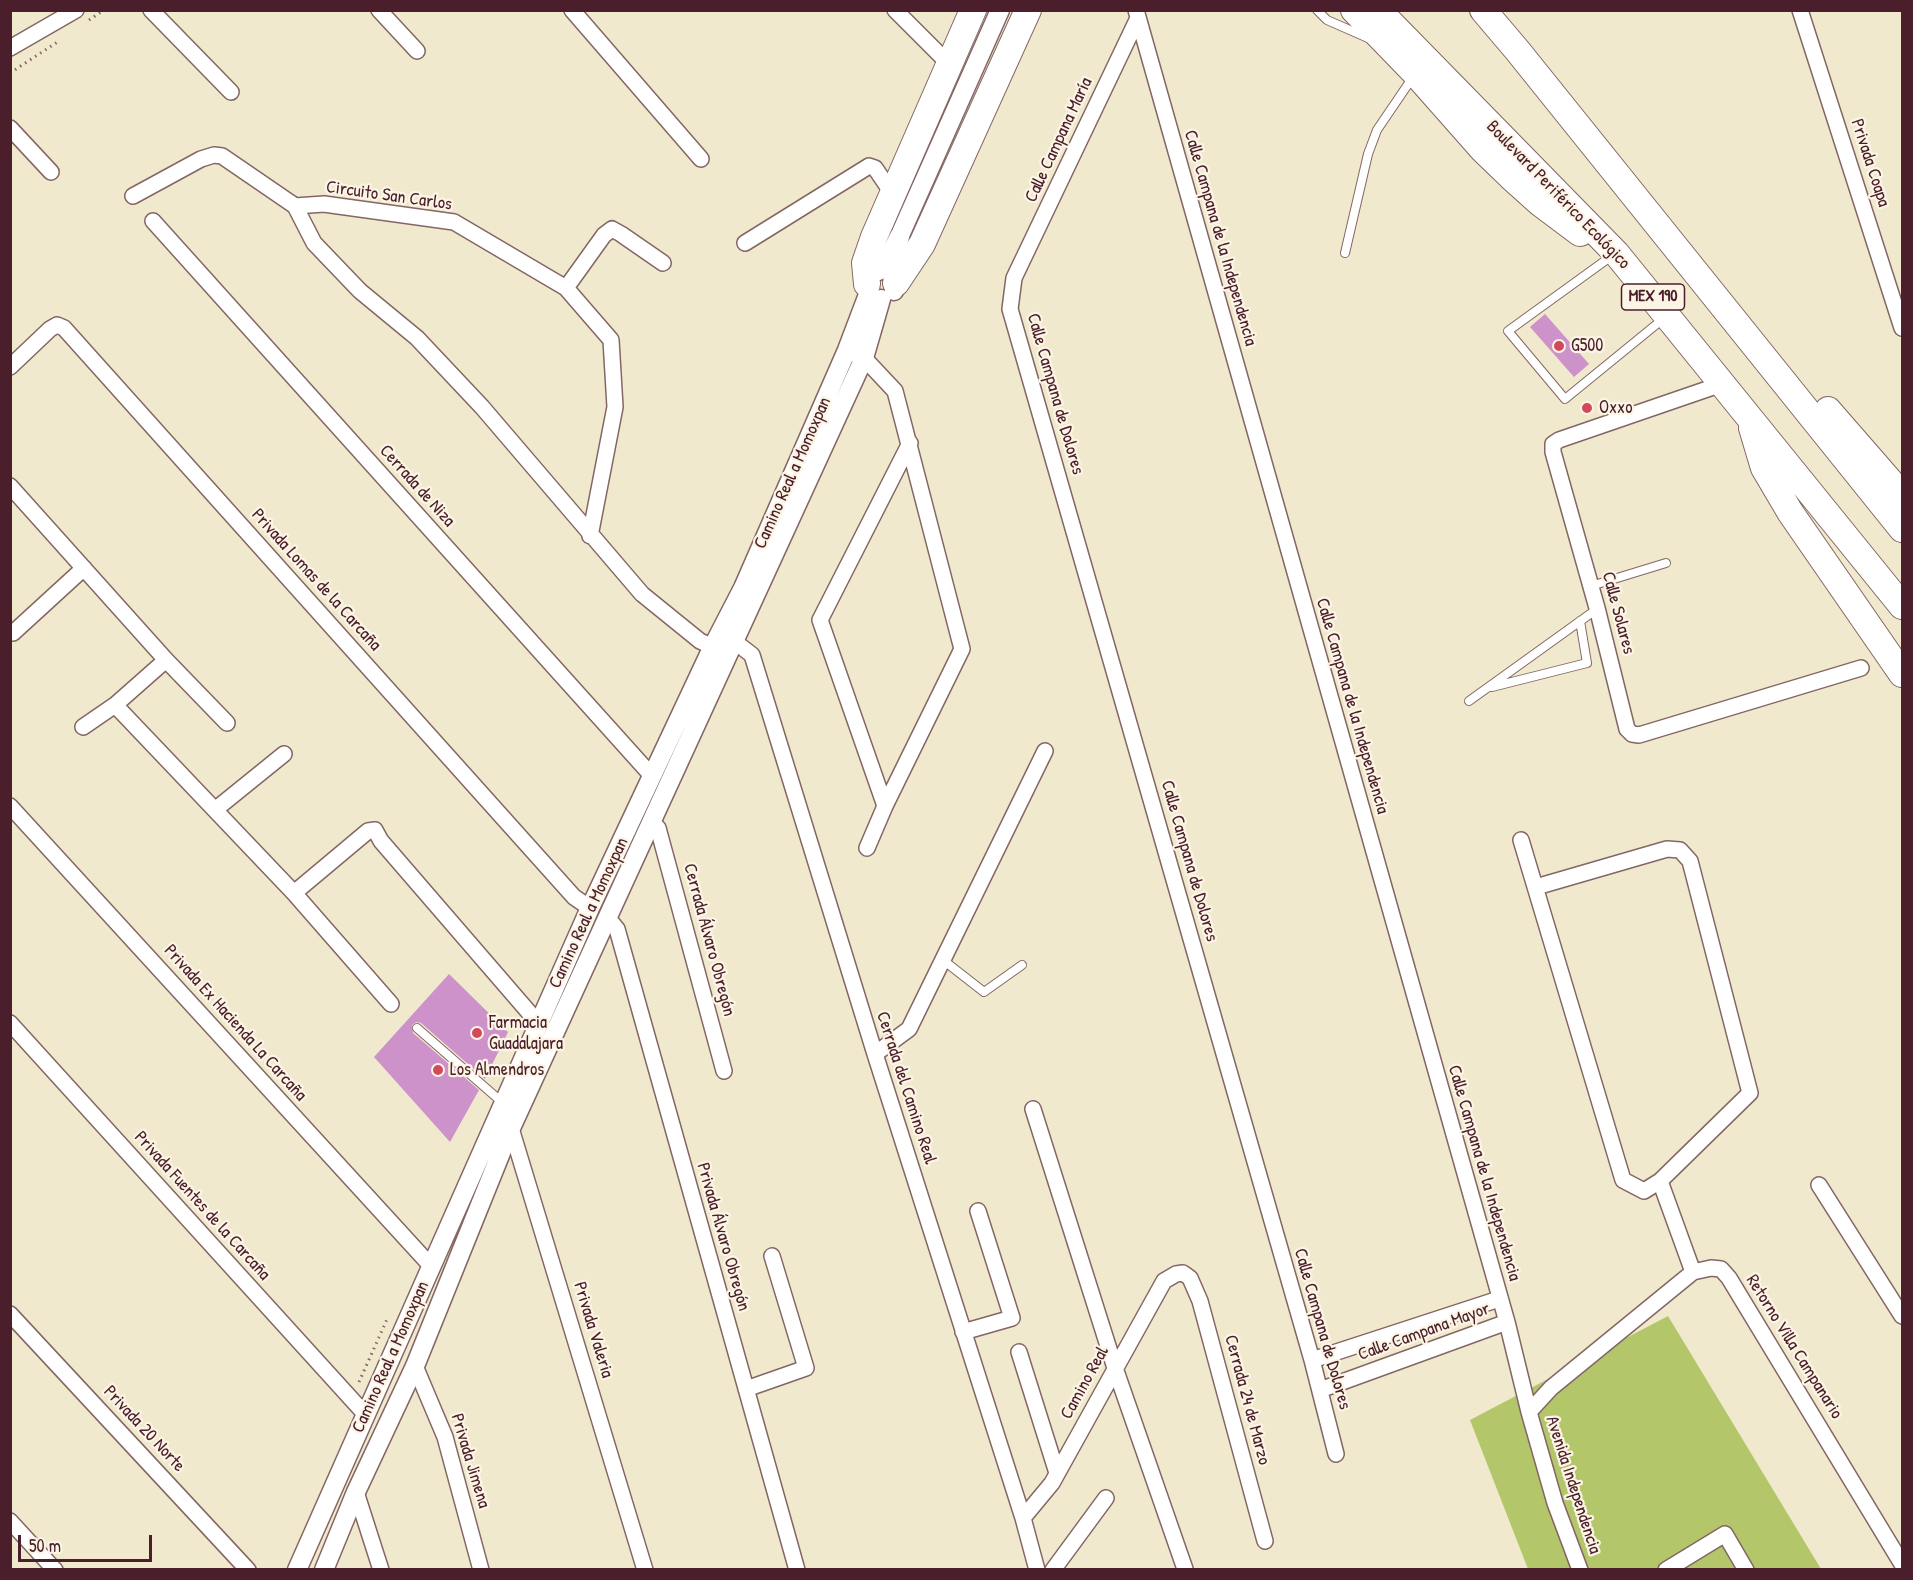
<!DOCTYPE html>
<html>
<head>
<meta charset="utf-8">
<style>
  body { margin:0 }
  #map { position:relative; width:1913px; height:1580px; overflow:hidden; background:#f0e9cd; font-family:"Patrick Hand",sans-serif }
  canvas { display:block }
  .frame { position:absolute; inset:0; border:12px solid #4a1f2b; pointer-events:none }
  .scale { position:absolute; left:18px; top:1535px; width:134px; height:27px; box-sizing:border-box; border:3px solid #4a1f2b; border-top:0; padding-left:8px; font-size:18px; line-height:21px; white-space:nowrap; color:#4a1f2b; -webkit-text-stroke:4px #fcf5e5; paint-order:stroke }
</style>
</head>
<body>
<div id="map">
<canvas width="1913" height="1580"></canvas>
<div class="frame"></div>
<div class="scale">50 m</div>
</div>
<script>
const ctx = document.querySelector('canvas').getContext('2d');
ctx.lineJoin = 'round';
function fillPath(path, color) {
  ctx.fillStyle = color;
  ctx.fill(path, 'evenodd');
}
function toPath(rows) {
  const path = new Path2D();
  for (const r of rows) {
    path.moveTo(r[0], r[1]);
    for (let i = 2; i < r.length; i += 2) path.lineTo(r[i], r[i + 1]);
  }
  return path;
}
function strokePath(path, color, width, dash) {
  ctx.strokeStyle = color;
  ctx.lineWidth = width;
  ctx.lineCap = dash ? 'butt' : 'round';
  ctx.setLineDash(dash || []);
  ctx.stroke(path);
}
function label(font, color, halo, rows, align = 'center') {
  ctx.font = font + ' "Patrick Hand",sans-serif';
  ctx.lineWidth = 4.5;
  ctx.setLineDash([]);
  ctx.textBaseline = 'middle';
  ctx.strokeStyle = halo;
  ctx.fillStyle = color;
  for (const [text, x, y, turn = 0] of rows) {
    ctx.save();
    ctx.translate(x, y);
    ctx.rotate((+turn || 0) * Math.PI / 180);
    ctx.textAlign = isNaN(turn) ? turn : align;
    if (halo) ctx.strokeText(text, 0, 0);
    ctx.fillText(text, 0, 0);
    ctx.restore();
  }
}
fillPath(toPath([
  [1668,1316,1821,1569,1528,1569,1470,1420]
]), '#b4c66a');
fillPath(toPath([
  [1545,314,1589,364,1574,377,1530,327],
  [449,974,508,1032,485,1079,421,1023,416,1022,412,1025,413,1033,479,1090,450,1142,374,1057]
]), '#cd92c9');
const service = toPath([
  [1317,10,1327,20,1368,38],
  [1345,253,1368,154,1377,130,1413,77],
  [1613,255,1508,331,1565,399,1663,319],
  [1591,586,1666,563],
  [1492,687,1587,663,1580,621],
  [1469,701,1597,609],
  [943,960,984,992,1022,965],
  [417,1028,503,1103]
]);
const minor = toPath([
  [151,10,231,92],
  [379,10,417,51],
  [572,10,701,159],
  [895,10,948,63],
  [1136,10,1507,1322,1529,1412,1555,1503,1580,1570],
  [1800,10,1902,328],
  [1138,18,1014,278,1010,309,1312,1360,1336,1454],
  [10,48,76,10],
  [10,128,51,172],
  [133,196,201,159,214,155,222,156,295,206,314,243,360,291,417,338,482,407,642,594,700,641,722,651],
  [295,206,324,204,454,222,566,288,611,340,615,407,590,536],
  [153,221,652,776],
  [745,243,869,166,875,168,892,193],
  [566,288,604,235,612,229,621,234,663,263],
  [854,354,864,358,895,391,962,649,885,806,867,848],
  [10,367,50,329,57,325,64,328,574,897,590,908],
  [1722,384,1559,440,1553,444,1553,452,1597,608,1627,729,1632,734,1639,735,1861,668],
  [10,486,166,660,227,723],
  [13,633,84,568],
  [725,638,734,641,752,655,875,1054,1023,1518,1037,1570],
  [115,705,294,893,391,1004],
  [83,727,115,705,166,660],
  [10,806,431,1266],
  [885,806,820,620,910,443],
  [216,809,284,754],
  [651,821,658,828,724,1071],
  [1521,840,1623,1180,1644,1191,1660,1181,1693,1272],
  [1536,887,1667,849,1680,850,1690,861,1750,1093,1660,1181],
  [294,893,368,831,375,830,381,841,539,1024],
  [607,917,617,929,797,1570],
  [10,1023,365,1414],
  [875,1054,909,1029,1045,751],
  [1033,1109,1115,1368,1185,1569],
  [510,1125,645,1570],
  [1819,1185,1902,1316],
  [10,1314,248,1570],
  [963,1332,1012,1318,978,1211],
  [1019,1352,1057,1473],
  [1312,1360,1499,1299],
  [415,1366,445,1437,481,1570],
  [746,1389,806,1368,772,1256],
  [1320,1390,1507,1322],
  [1529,1412,1551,1388,1693,1272,1711,1268,1721,1269,1729,1278,1902,1564],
  [356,1492,381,1570],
  [1023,1518,1052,1483,1164,1281,1176,1274,1183,1273,1190,1278,1200,1301,1265,1541],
  [10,1521,55,1570],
  [1053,1570,1106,1498],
  [1666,1570,1725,1534,1746,1570]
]);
const tertiary = toPath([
  [867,287,868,279,871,274,881,270,901,233,1000,10],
  [894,291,895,280,890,271,901,233],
  [297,1570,590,908,713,646,743,588,847,350,869,292],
  [324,1570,356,1492,415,1366,511,1128,864,358,881,299]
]);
const trunk = toPath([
  [1354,10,1415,73,1483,150,1511,177,1540,203,1580,233],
  [1378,10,1616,253,1902,606],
  [1483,10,1517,50,1902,529],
  [896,283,922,244,1028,10],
  [867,284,865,263,874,237,973,10],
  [1828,410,1902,495],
  [1752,428,1764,468,1790,512,1902,674]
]);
strokePath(service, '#846664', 10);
strokePath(minor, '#846664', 18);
strokePath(tertiary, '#846664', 21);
strokePath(trunk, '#846664', 28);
strokePath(toPath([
  [89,20,104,10],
  [10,73,59,41],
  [359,1382,388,1317]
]), '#846664', 3, [1.5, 4.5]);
strokePath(service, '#fff', 8);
strokePath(minor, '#fff', 15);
strokePath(tertiary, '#fff', 18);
strokePath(trunk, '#fff', 26);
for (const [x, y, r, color] of [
  [1559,346,6,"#d1495b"],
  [1587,408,6,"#d1495b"],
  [477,1033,6,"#d1495b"],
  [438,1070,6,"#d1495b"]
]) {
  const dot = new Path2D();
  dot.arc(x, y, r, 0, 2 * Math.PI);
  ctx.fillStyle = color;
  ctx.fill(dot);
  strokePath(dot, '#fcf5e5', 2);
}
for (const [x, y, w] of [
  [1653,297,63]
]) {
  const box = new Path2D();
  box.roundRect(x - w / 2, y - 13, w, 26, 4.5);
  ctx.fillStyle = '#fcf5e5';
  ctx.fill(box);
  strokePath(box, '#4a1f2b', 1.5);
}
label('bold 16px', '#4a1f2b', null, [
  ["MEX 190",1653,297]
]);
label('18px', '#4a1f2b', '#fcf5e5', [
  ["Calle Campana María",1059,140,-65],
  ["Privada Coapa",1870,163,72],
  ["Boulevard Periférico Ecológico",1558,195,46],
  ["Circuito San Carlos",389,196,8],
  ["Calle Campana de la Independencia",1220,238,74],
  ["Calle Campana de Dolores",1055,394,74],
  ["Camino Real a Momoxpan",793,473,-66],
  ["Cerrada de Niza",417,486,48],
  ["Privada Lomas de la Carcaña",316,580,48],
  ["Calle Solares",1618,613,75],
  ["Calle Campana de la Independencia",1352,706,74],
  ["Calle Campana de Dolores",1189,861,74],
  ["Camino Real a Momoxpan",589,913,-65],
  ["Cerrada Álvaro Obregón",709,940,75],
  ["Privada Ex Hacienda La Carcaña",235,1023,48],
  ["Cerrada del Camino Real",906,1088,72],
  ["Calle Campana de la Independencia",1484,1173,74],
  ["Privada Fuentes de la Carcaña",202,1206,48],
  ["Privada Álvaro Obregón",723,1237,74],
  ["Calle Campana de Dolores",1322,1329,74],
  ["Privada Valeria",593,1330,73],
  ["Calle Campana Mayor",1424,1332,-20],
  ["Retorno Villa Campanario",1794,1347,58],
  ["Camino Real a Momoxpan",391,1357,-66],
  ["Camino Real",1085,1383,-61],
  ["Cerrada 24 de Marzo",1247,1400,75],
  ["Privada 20 Norte",144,1429,47],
  ["Privada Jimena",470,1461,73],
  ["Avenida Independencia",1573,1485,72]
]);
label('18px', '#4a1f2b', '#fcf5e5', [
  ["G500",1571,346],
  ["Oxxo",1599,408],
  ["Farmacia",489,1023],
  ["Guadalajara",489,1044],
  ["Los Almendros",450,1070]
], 'left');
</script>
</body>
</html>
